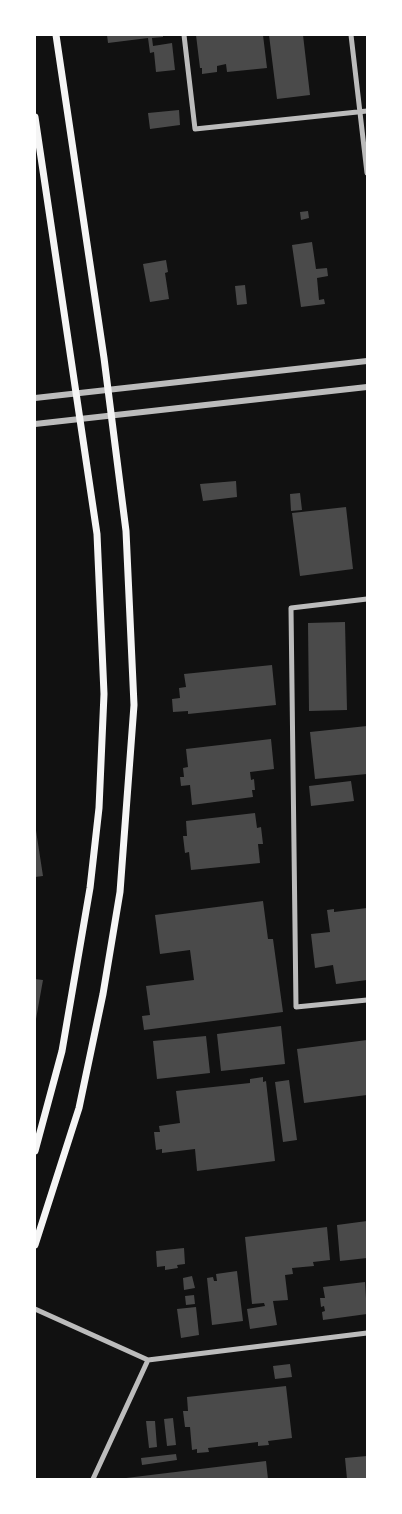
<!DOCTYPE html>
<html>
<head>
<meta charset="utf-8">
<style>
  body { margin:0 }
  #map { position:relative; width:402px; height:1514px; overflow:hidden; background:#111; font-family:"Crimson Pro",serif }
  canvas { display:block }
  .frame { position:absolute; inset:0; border:36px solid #fff; pointer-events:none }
</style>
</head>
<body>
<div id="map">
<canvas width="402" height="1514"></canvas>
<div class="frame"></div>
</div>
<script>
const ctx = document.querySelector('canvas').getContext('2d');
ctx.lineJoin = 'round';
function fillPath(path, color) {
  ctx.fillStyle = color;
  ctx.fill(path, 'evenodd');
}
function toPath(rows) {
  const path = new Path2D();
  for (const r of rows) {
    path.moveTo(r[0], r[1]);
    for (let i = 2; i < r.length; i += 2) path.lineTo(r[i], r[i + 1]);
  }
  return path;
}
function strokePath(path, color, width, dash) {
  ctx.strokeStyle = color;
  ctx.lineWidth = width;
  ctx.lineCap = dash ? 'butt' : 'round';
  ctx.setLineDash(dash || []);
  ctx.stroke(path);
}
fillPath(toPath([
  [107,35,163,35,163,37,152,38,153,46,172,43,175,70,156,72,154,52,150,53,148,38,108,43],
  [196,35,263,35,267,68,227,72,226,64,217,66,217,72,202,74,202,68,200,68],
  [269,35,303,35,310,95,277,99],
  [179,110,180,125,150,129,148,113],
  [308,211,309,218,301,220,300,212],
  [312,242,316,269,327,268,328,276,317,278,319,300,324,299,325,304,301,307,292,245],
  [166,260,168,272,165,273,169,299,150,302,143,264],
  [245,285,247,304,237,305,235,286],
  [236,481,237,497,203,501,200,484],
  [300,493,302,510,291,511,290,494],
  [346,507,353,569,300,576,292,513],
  [345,622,347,710,309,711,308,623],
  [272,665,276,705,188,714,188,711,173,712,172,699,180,698,179,688,186,687,184,674],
  [367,726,367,774,315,779,310,732],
  [271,739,274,769,250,772,251,780,254,779,255,790,252,790,253,797,192,805,190,785,181,786,180,777,184,777,183,768,188,767,186,749],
  [351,781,354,801,311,806,309,786],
  [255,813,257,828,261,827,263,844,258,844,260,863,191,870,189,852,185,853,183,836,187,836,186,821],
  [35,824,43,876,35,877],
  [263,901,268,939,273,939,283,1012,144,1030,142,1016,150,1015,146,986,194,980,190,950,160,954,155,915],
  [367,908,367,980,336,984,333,965,315,968,311,934,330,932,327,910,334,909,334,912],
  [35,979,43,980,36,1019,35,1019],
  [281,1026,285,1064,221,1071,217,1034],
  [206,1036,210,1073,157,1079,153,1041],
  [367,1040,367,1095,304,1103,297,1049],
  [263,1077,263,1082,266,1081,275,1161,197,1171,195,1149,162,1153,162,1149,156,1150,154,1132,160,1132,159,1126,180,1123,176,1091,250,1083,250,1079],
  [289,1080,297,1140,283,1142,275,1082],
  [367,1221,367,1258,340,1261,337,1225],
  [327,1227,330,1260,313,1262,314,1266,292,1268,293,1274,285,1275,288,1300,273,1301,277,1325,250,1329,247,1309,265,1306,264,1303,252,1304,245,1237],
  [184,1248,185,1264,177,1265,178,1268,165,1270,165,1266,157,1267,156,1251],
  [237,1271,243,1321,212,1325,207,1278,213,1277,214,1281,217,1281,216,1274],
  [192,1276,195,1288,184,1290,183,1278],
  [365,1282,367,1314,323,1320,322,1312,325,1311,324,1306,321,1307,320,1298,325,1298,323,1287],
  [194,1295,195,1304,186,1305,185,1296],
  [196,1307,199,1335,181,1338,177,1309],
  [290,1364,292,1377,275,1379,273,1366],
  [286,1386,292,1438,268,1441,269,1445,258,1446,258,1442,208,1448,209,1452,197,1453,197,1449,192,1450,190,1427,185,1427,183,1411,188,1411,187,1397],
  [173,1418,176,1445,167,1446,164,1419],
  [146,1421,155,1421,157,1447,149,1448],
  [176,1454,177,1460,142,1465,141,1458],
  [367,1456,367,1479,347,1479,345,1458],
  [266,1461,268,1479,126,1479,126,1478]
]), '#4a4a4a');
strokePath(toPath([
  [184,35,195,129,367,111],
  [351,35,367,173],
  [367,599,291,608,296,1007,367,1000],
  [35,1309,148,1360,367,1333],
  [93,1479,148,1360]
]), '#bcbcbc', 5);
strokePath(toPath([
  [35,398,367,361],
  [35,424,367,387]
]), '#bcbcbc', 6);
strokePath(toPath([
  [35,117,97,534,104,694,99,808,90,888,62,1051,35,1151],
  [35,1245,79,1108,103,994,120,892,134,705,126,531,104,358,56,35]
]), '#f5f5f5', 7);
</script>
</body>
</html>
